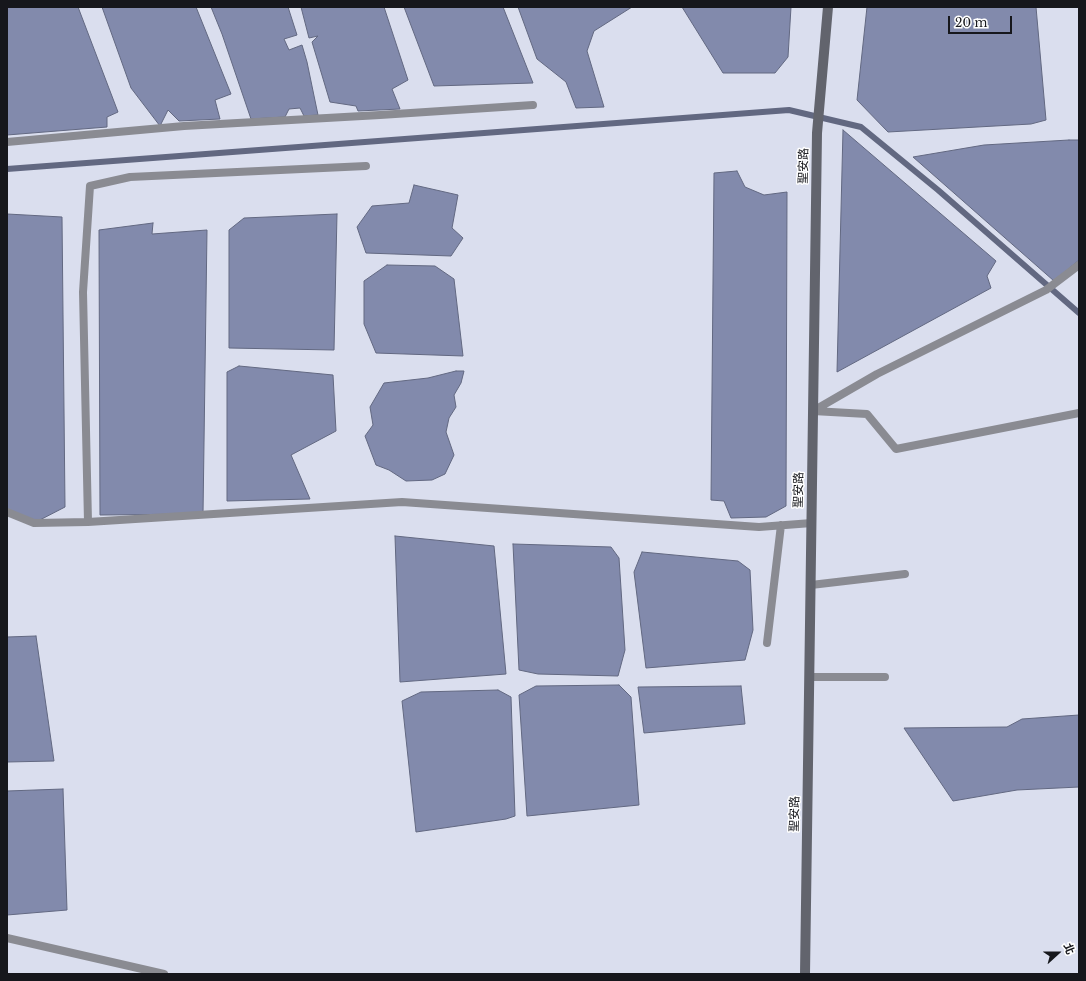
<!DOCTYPE html>
<html>
<head>
<meta charset="utf-8">
<style>
  body { margin:0 }
  #map { position:relative; width:1086px; height:981px; overflow:hidden; background:#dadeee; font-family:"Libre Baskerville","Noto Sans TC",serif }
  canvas { display:block }
  .frame { position:absolute; inset:0; border:8px solid #16171c; pointer-events:none }
  .north { position:absolute; left:1038px; top:933px; width:40px; height:40px; -webkit-text-stroke:3px #fff; paint-order:stroke; rotate:69deg; font-size:11px; font-weight:700; line-height:16px; text-align:center; color:#16171c }
  .north::after { content:''; display:block; margin:auto; width:14px; height:18px; background:#16171c; clip-path:polygon(50% 0,100% 100%,50% 72%,0 100%) }
  .scale { position:absolute; left:948px; top:16px; width:64px; height:18px; box-sizing:border-box; border:2px solid #16171c; border-top:0; padding-left:5px; font-size:12px; line-height:14px; white-space:nowrap; color:#16171c; -webkit-text-stroke:3px #fff; paint-order:stroke }
</style>
</head>
<body>
<div id="map">
<canvas width="1086" height="981"></canvas>
<div class="frame"></div>
<div class="north">北</div>
<div class="scale">20 m</div>
</div>
<script>
const ctx = document.querySelector('canvas').getContext('2d');
ctx.lineJoin = 'round';
function fillPath(path, color) {
  ctx.fillStyle = color;
  ctx.fill(path, 'evenodd');
}
function toPath(rows) {
  const path = new Path2D();
  for (const r of rows) {
    path.moveTo(r[0], r[1]);
    for (let i = 2; i < r.length; i += 2) path.lineTo(r[i], r[i + 1]);
  }
  return path;
}
function strokePath(path, color, width, dash) {
  ctx.strokeStyle = color;
  ctx.lineWidth = width;
  ctx.lineCap = dash ? 'butt' : 'round';
  ctx.setLineDash(dash || []);
  ctx.stroke(path);
}
function label(font, color, halo, rows, align = 'center') {
  ctx.font = font + ' "Libre Baskerville","Noto Sans TC",serif';
  ctx.lineWidth = 3;
  ctx.setLineDash([]);
  ctx.textBaseline = 'middle';
  ctx.strokeStyle = halo;
  ctx.fillStyle = color;
  for (const [text, x, y, turn = 0] of rows) {
    ctx.save();
    ctx.translate(x, y);
    ctx.rotate((+turn || 0) * Math.PI / 180);
    ctx.textAlign = isNaN(turn) ? turn : align;
    if (halo) ctx.strokeText(text, 0, 0);
    ctx.fillText(text, 0, 0);
    ctx.restore();
  }
}
const water = toPath([
  [7,7,78,7,118,112,107,117,107,127,7,135,7,7],
  [102,7,196,7,231,94,215,100,220,119,179,121,168,110,160,126,131,88,102,7],
  [211,7,288,7,297,35,284,39,289,50,302,45,307,62,318,115,304,116,300,108,289,109,285,117,251,119,222,34,211,7],
  [301,7,384,7,408,80,392,89,400,109,358,111,356,106,330,102,312,42,318,36,309,38,301,7],
  [404,7,503,7,533,83,434,86,404,7],
  [518,7,632,7,594,31,587,51,604,107,576,108,566,82,537,59,518,7],
  [682,7,791,7,788,57,775,73,723,73,682,7],
  [867,7,1036,7,1046,120,1031,124,888,132,857,100,867,7],
  [843,130,996,261,987,276,991,288,837,372,843,130],
  [1069,140,1079,140,1079,260,1054,281,913,157,984,145,1069,140],
  [737,171,745,187,764,195,787,192,786,506,766,517,731,518,724,501,711,500,714,173,737,171],
  [414,185,458,195,452,228,463,238,451,256,366,253,357,227,372,206,409,203,414,185],
  [7,214,62,217,65,507,34,523,7,510,7,214],
  [337,214,334,350,229,348,229,230,244,218,337,214],
  [153,223,152,234,207,230,203,514,100,515,99,230,153,223],
  [387,265,435,266,454,279,463,356,376,353,364,324,364,281,387,265],
  [239,366,333,375,336,431,291,455,310,499,227,501,227,372,239,366],
  [456,371,464,371,461,383,454,395,456,407,449,418,446,432,454,455,445,474,432,480,406,481,389,470,376,465,365,436,373,425,370,407,384,383,428,378,456,371],
  [395,536,494,546,506,674,400,682,395,536],
  [513,544,611,547,619,558,625,650,618,676,538,674,519,670,513,544],
  [642,552,738,561,750,570,753,630,745,660,646,668,634,572,642,552],
  [36,636,54,761,7,762,7,637,36,636],
  [619,685,631,697,639,805,527,816,519,695,536,686,619,685],
  [741,686,745,724,644,733,638,687,741,686],
  [498,690,511,697,515,816,506,819,416,832,402,701,421,692,498,690],
  [1079,715,1079,787,1017,790,953,801,904,728,1007,727,1022,719,1079,715],
  [63,789,67,910,7,915,7,791,63,789]
]);
fillPath(water, '#828aac');
strokePath(water, '#626881', 1);
strokePath(toPath([
  [7,169,789,110,861,127,938,190,1079,313]
]), '#626881', 6);
strokePath(toPath([
  [7,142,184,126,380,115,533,105],
  [1079,265,1046,290,877,374,813,411,867,414,896,449,1079,413],
  [7,512,34,523,88,522,402,502,759,527,812,523],
  [88,522,83,292,90,186,130,177,366,166],
  [811,585,905,574],
  [767,643,781,525],
  [810,677,885,677],
  [7,938,164,974]
]), '#8a8b92', 8);
strokePath(toPath([
  [805,974,817,133,828,7]
]), '#62646d', 10);
label('12px', '#16171c', '#fff', [
  ["聖安路",804,166,-89],
  ["聖安路",799,490,-89],
  ["聖安路",795,814,-89]
]);
</script>
</body>
</html>
